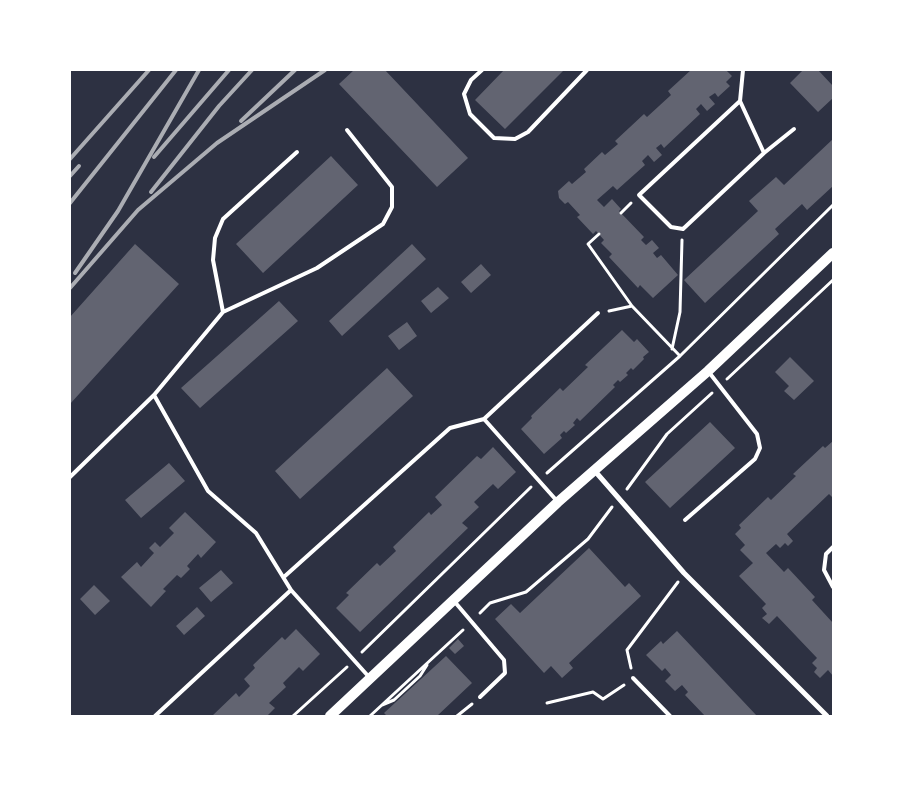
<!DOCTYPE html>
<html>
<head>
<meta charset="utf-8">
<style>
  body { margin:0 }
  #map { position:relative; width:903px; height:786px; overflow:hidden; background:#2d3142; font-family:"Source Sans 3",sans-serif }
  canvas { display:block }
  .frame { position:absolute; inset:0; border:71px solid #fff; pointer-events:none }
</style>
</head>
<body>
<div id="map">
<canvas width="903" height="786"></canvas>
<div class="frame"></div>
</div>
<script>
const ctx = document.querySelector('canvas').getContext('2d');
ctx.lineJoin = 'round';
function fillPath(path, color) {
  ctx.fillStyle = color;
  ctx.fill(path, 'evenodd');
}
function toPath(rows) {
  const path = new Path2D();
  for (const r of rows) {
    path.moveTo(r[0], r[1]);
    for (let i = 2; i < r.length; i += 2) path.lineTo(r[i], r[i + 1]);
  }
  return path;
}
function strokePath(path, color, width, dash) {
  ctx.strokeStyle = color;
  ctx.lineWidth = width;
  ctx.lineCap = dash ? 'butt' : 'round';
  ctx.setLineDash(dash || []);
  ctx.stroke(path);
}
fillPath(toPath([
  [354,70,385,70,468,158,437,187,339,84],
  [504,70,564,70,505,129,475,100],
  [691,70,726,70,732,76,726,82,730,86,718,97,715,93,709,97,715,104,707,111,701,104,696,109,700,114,664,148,661,144,656,148,662,155,654,162,648,155,642,161,645,165,617,190,613,186,597,200,604,207,612,199,621,209,619,211,644,237,641,240,646,245,652,240,659,248,653,253,657,258,661,255,678,275,653,298,640,285,638,288,609,257,612,254,601,243,604,240,596,231,593,234,577,217,580,215,568,202,565,204,559,198,558,191,569,181,572,184,586,172,584,169,602,152,605,155,618,144,615,141,644,114,647,117,671,95,668,91],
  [803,70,818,70,833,86,833,98,818,112,790,83],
  [833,139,833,186,807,210,802,204,775,229,779,234,705,303,684,280,758,211,749,201,776,177,784,185],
  [331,156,358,185,263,273,236,244],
  [135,244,179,284,70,404,70,317],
  [412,244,426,259,342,336,329,321],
  [481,264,491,275,471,293,461,282],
  [438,287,449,298,431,313,421,301],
  [279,301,298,321,200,408,181,388],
  [407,322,417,336,399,350,388,336],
  [622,330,634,342,637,339,649,352,643,357,644,359,633,370,631,368,626,373,628,375,620,382,618,380,613,385,615,387,580,421,577,418,573,423,575,425,566,433,564,431,560,435,562,438,544,454,521,429,532,418,531,416,560,388,563,391,588,367,585,365],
  [790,357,814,381,794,400,784,391,789,386,775,372],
  [387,368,413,396,300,499,275,471],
  [710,422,735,448,670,508,645,482],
  [833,441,833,498,829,494,787,534,793,541,788,546,785,543,780,548,776,544,766,553,784,572,788,568,815,597,812,600,833,623,833,676,828,670,820,678,814,672,817,668,812,663,817,658,777,616,769,624,762,618,767,614,762,608,766,604,739,576,753,563,740,550,745,545,735,534,741,528,739,525,768,497,771,500,796,476,793,474,823,446,825,448],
  [493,447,516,472,498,489,493,484,474,502,479,507,462,523,468,528,360,632,336,608,349,595,346,593,377,563,380,566,396,551,393,547,429,512,431,515,442,505,435,497,477,456,481,459],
  [169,463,185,481,141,518,125,500],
  [185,512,216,542,201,558,198,554,187,566,190,569,181,578,177,575,163,589,166,591,151,607,121,577,137,562,141,567,154,553,149,548,155,542,160,547,174,533,169,528],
  [589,548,625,587,629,583,641,596,569,663,573,668,562,678,551,666,544,673,495,619,511,604,520,613],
  [221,570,233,583,211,602,199,588],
  [94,585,110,601,95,615,80,599],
  [197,607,205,616,184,635,176,626],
  [296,629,320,654,303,671,299,667,283,683,286,687,269,703,275,708,267,716,212,716,236,693,239,697,250,686,244,679,255,668,253,665,282,637,285,640],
  [677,631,757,716,705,716,685,695,688,692,682,685,675,691,665,681,671,675,665,668,662,671,646,655,661,641,663,644],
  [458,639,464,646,455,654,449,648],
  [446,656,472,683,437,716,387,716,384,713]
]), '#626471');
strokePath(toPath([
  [621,213,631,203],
  [599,234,588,244,632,306],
  [609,311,632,306,680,356],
  [672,349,680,312,682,240],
  [727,379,833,280],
  [547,473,680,356,833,205],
  [627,489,667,434,712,393],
  [480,613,490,603,526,592,588,539,612,507],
  [362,652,531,487],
  [631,668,627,650,678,582],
  [547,703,593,692,603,699,624,685],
  [382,705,394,700,420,676,427,665],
  [293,716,347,667],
  [370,716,463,630],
  [457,716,472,704]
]), '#fff', 3);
strokePath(toPath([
  [482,70,471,80,464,94,470,114,494,138,515,139,528,132,587,70],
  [740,101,639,195,671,227,683,229,764,153,740,101,743,70],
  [347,130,392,187,392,207,383,224,317,268,223,312,154,395,208,491,256,533,291,590,369,677],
  [764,153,794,129],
  [223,312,213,260,215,238,223,219,297,152],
  [484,419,598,313],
  [70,477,154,395],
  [685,520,755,459,760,448,757,434,708,371],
  [833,547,826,554,824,570,833,587],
  [285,576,450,428,484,419,557,501],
  [454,601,504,660,505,673,480,697],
  [633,678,670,716],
  [155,716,291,590]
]), '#fff', 4);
strokePath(toPath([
  [594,470,684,573,827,716]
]), '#fff', 5);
strokePath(toPath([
  [330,716,558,502,708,371,833,253]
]), '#fff', 10);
strokePath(toPath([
  [241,121,295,70],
  [154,157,229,70],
  [70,159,149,70],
  [70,176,79,166],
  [151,192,219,106,252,70],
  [70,203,176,70],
  [75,273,118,211,199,70],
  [70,288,138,210,217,143,325,70]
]), '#abadb3', 4);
</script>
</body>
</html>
